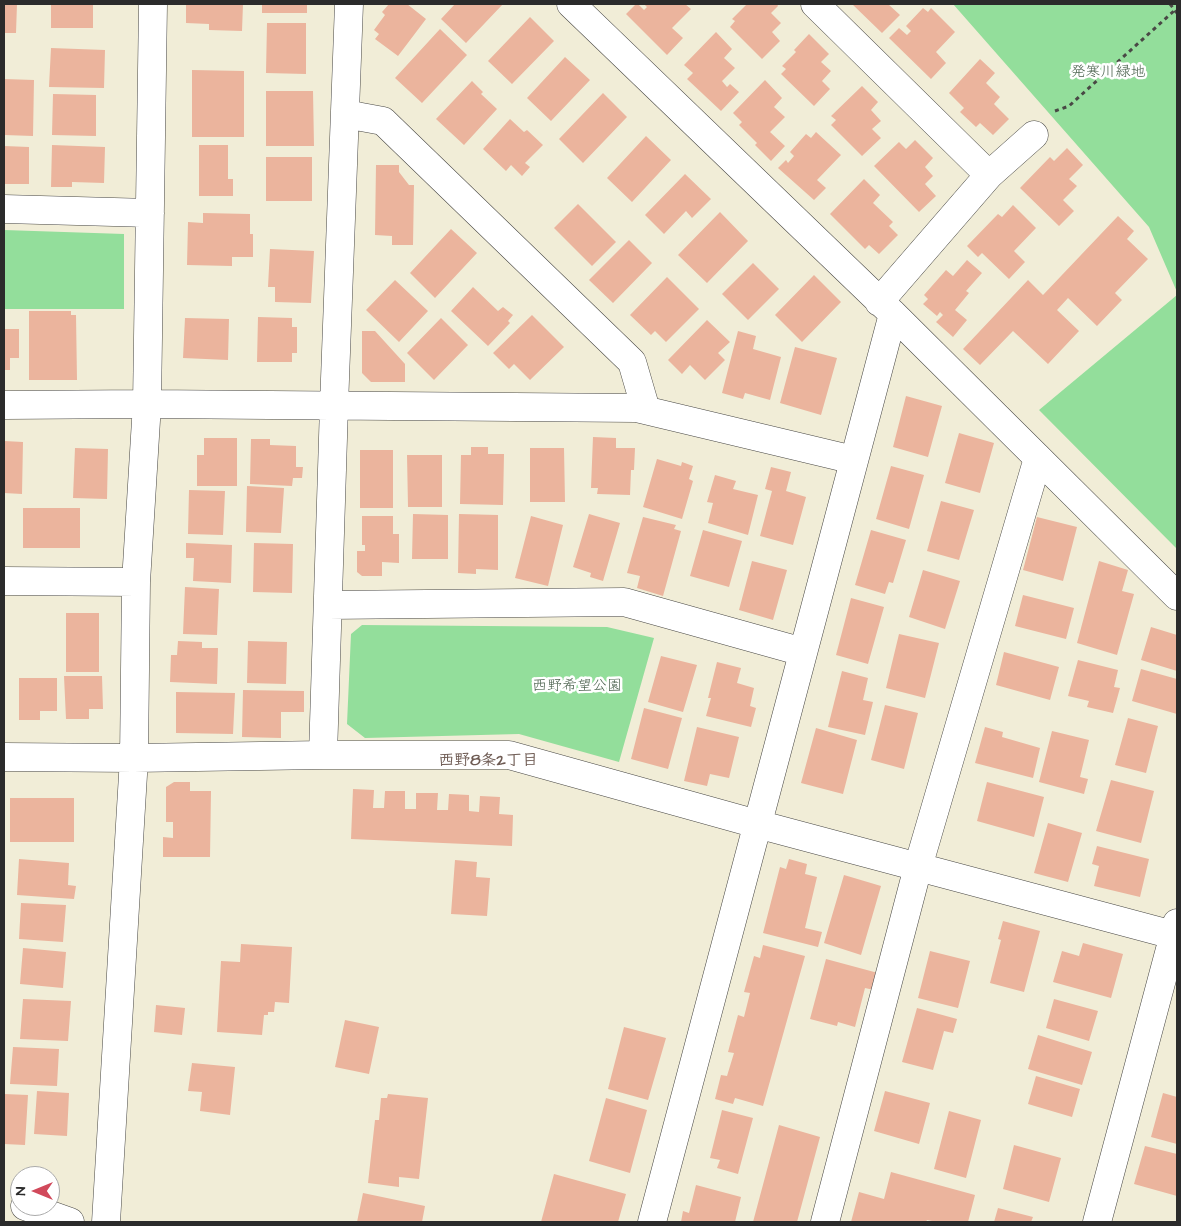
<!DOCTYPE html>
<html>
<head>
<meta charset="utf-8">
<style>
  body { margin:0 }
  #map { position:relative; width:1181px; height:1226px; overflow:hidden; background:#f1edd7; font-family:"Architects Daughter",sans-serif }
  canvas { display:block }
  .frame { position:absolute; inset:0; border:5px solid #2b2b2b; pointer-events:none }
  .north { position:absolute; left:10px; top:1166px; width:50px; height:50px; box-sizing:border-box; background:#fff; border:1px solid #aaa; border-radius:50%; rotate:270deg; font-size:14px; font-weight:700; line-height:20px; text-align:center; color:#2b2b2b }
  .north::after { content:''; display:block; margin:auto; width:18px; height:22px; background:#d1495b; clip-path:polygon(50% 0,100% 100%,50% 72%,0 100%) }
</style>
</head>
<body>
<div id="map">
<canvas width="1181" height="1226"></canvas>
<div class="frame"></div>
<div class="north">N</div>
</div>
<script>
const ctx = document.querySelector('canvas').getContext('2d');
ctx.lineJoin = 'round';
function fillPath(path, color) {
  ctx.fillStyle = color;
  ctx.fill(path, 'evenodd');
}
function toPath(rows) {
  const path = new Path2D();
  for (const r of rows) {
    path.moveTo(r[0], r[1]);
    for (let i = 2; i < r.length; i += 2) path.lineTo(r[i], r[i + 1]);
  }
  return path;
}
function strokePath(path, color, width, dash) {
  ctx.strokeStyle = color;
  ctx.lineWidth = width;
  ctx.lineCap = dash ? 'butt' : 'round';
  ctx.setLineDash(dash || []);
  ctx.stroke(path);
}
function label(font, color, halo, rows, align = 'center') {
  ctx.font = font + ' "Architects Daughter","Klee One",sans-serif';
  ctx.lineWidth = 5;
  ctx.setLineDash([]);
  ctx.textBaseline = 'middle';
  ctx.strokeStyle = halo;
  ctx.fillStyle = color;
  for (const [text, x, y, turn = 0] of rows) {
    ctx.save();
    ctx.translate(x, y);
    ctx.rotate((+turn || 0) * Math.PI / 180);
    ctx.textAlign = isNaN(turn) ? turn : align;
    if (halo) ctx.strokeText(text, 0, 0);
    ctx.fillText(text, 0, 0);
    ctx.restore();
  }
}
fillPath(toPath([
  [953,4,1177,4,1177,292,1149,227],
  [4,230,124,234,124,309,4,309],
  [1177,295,1177,549,1039,410],
  [362,625,607,627,654,638,619,762,519,734,365,738,347,724,351,634]
]), '#93de9b');
fillPath(toPath([
  [4,4,17,4,16,33,4,33],
  [51,4,93,4,93,28,51,28],
  [186,4,243,4,242,31,209,30,209,24,186,23],
  [262,4,307,4,307,13,262,13],
  [389,4,407,4,426,19,398,56,375,39,379,34,374,30,385,15,382,12],
  [455,4,503,4,466,43,441,19],
  [636,4,638,4,644,10,647,7,644,4,685,4,691,9,672,28,683,38,667,55,626,14],
  [747,4,777,4,778,6,771,13,781,23,772,32,780,41,762,59,730,27,735,21,732,19],
  [852,4,888,4,900,15,882,33],
  [923,8,928,12,931,8,955,32,936,52,946,63,931,79,889,38,899,28,907,35,911,31,906,26],
  [530,17,554,41,512,84,488,61],
  [267,23,306,23,306,74,266,73],
  [440,29,467,55,422,103,395,78],
  [716,32,732,49,724,58,735,68,722,81,727,87,730,84,739,92,721,111,687,79,693,73,684,65],
  [809,34,829,54,821,62,831,71,822,81,830,89,814,106,781,74,786,69,782,66,796,52,794,50],
  [51,48,105,50,104,88,49,87],
  [565,57,590,80,551,121,527,98],
  [980,59,995,73,986,83,1000,97,994,104,1009,119,993,135,980,123,976,127,960,112,964,108,949,93],
  [192,70,244,71,244,137,192,137],
  [4,79,34,80,33,136,4,135],
  [765,80,782,98,774,107,785,117,770,132,785,146,771,161,755,145,757,143,739,125,742,122,733,113],
  [472,81,483,92,481,94,497,109,464,145,436,119],
  [862,86,878,102,871,110,881,121,872,129,881,138,862,156,831,125,836,120,831,116],
  [266,91,313,91,314,146,266,146],
  [603,93,627,117,583,163,559,139],
  [53,94,96,95,96,136,52,135],
  [510,119,524,132,527,130,543,145,525,163,530,167,522,176,511,165,506,171,483,149],
  [816,132,841,155,817,180,826,188,814,200,778,168,786,160,788,163,794,156,790,152,806,134,811,138],
  [646,136,671,160,632,202,607,178],
  [915,140,933,158,925,167,933,176,925,184,936,196,919,212,874,166,899,142,906,149],
  [52,145,105,147,104,183,72,182,72,187,51,187],
  [199,145,228,145,228,179,233,179,233,196,199,196],
  [4,146,29,147,29,184,4,184],
  [1067,148,1083,165,1069,179,1077,186,1063,200,1074,211,1059,226,1020,188,1050,157,1054,161],
  [266,157,312,157,312,201,266,201],
  [376,165,399,165,399,172,409,185,414,185,413,245,392,245,392,236,375,235],
  [685,174,711,199,692,218,686,211,664,234,645,215],
  [864,179,880,195,873,203,893,222,889,226,898,235,879,254,869,245,865,249,830,214],
  [578,204,616,242,592,266,554,228],
  [1013,205,1036,228,1014,251,1025,262,1009,279,982,253,978,257,967,246,998,214,1002,217],
  [720,212,748,241,707,283,678,255],
  [203,213,250,214,250,234,253,234,253,257,232,257,232,266,187,265,188,222,203,223],
  [1118,216,1134,231,1127,239,1148,259,1115,293,1122,300,1097,326,1068,298,1057,310,1079,331,1048,364,1013,331,980,365,963,349,1028,280,1043,295],
  [451,229,477,253,435,298,410,273],
  [629,240,652,263,613,303,589,280],
  [270,249,314,251,311,303,275,302,275,287,268,287],
  [967,260,982,273,966,291,969,293,955,310,967,320,953,337,936,322,943,315,940,312,937,316,923,304,928,299,924,295,946,270,953,276],
  [753,263,779,289,748,320,722,294],
  [814,275,841,302,802,342,775,315],
  [667,277,699,309,666,342,655,331,651,335,630,315],
  [395,280,428,311,399,342,366,310],
  [473,287,498,311,503,307,513,315,508,321,510,323,488,346,451,311],
  [29,311,71,311,71,315,76,315,77,380,29,380],
  [532,315,564,347,530,380,514,364,509,369,493,353],
  [258,317,292,318,292,327,297,327,297,353,292,353,292,362,257,362],
  [185,318,229,319,228,360,183,358],
  [441,318,468,345,434,380,407,353],
  [707,320,730,342,718,353,725,360,705,380,690,365,682,374,668,360],
  [4,329,19,329,19,358,10,358,10,370,4,370],
  [362,331,375,331,405,364,405,382,371,382,362,373],
  [738,331,756,336,753,349,781,357,770,400,745,393,743,399,722,393],
  [795,347,837,358,821,415,780,403],
  [906,396,942,406,928,457,893,447],
  [959,433,994,443,980,493,945,483],
  [593,437,616,438,616,448,635,448,634,470,631,470,630,495,597,494,598,488,591,488],
  [204,438,237,438,237,486,197,486,197,455,204,455],
  [251,439,270,439,270,445,296,446,296,467,303,467,302,478,293,478,292,486,250,484],
  [4,441,23,442,22,494,4,493],
  [471,447,488,447,488,454,504,454,503,505,460,504,461,455,471,455],
  [75,448,108,449,107,499,73,498],
  [530,448,564,448,565,502,530,502],
  [360,450,393,450,393,508,360,508],
  [407,455,442,455,442,507,408,507],
  [657,459,681,466,682,462,693,466,689,479,693,481,682,519,643,507],
  [891,466,924,475,909,529,876,519],
  [771,467,791,472,786,491,806,497,793,545,760,536,772,491,765,489],
  [715,475,736,481,733,489,758,495,748,535,708,523,713,503,707,502],
  [247,486,284,488,281,533,246,532],
  [189,490,225,491,223,535,188,534],
  [941,501,974,510,959,560,927,551],
  [23,508,80,508,80,548,23,548],
  [413,514,448,515,448,559,412,559],
  [459,514,498,515,498,570,476,569,476,574,458,573],
  [589,514,620,523,603,581,590,577,591,573,573,567],
  [362,516,393,516,393,534,399,534,399,563,382,562,382,576,362,576,357,572,357,551,365,551,365,545,362,545],
  [531,516,563,525,548,586,515,578],
  [643,517,676,525,674,529,681,531,663,596,637,588,640,576,627,573],
  [1037,517,1077,527,1063,581,1023,570],
  [703,530,742,541,729,587,690,576],
  [871,530,906,540,893,583,889,582,885,594,855,585],
  [186,543,232,545,231,583,193,581,194,558,186,558],
  [254,543,293,544,292,593,253,592],
  [752,561,787,570,773,620,739,610],
  [1099,561,1128,570,1122,591,1134,594,1117,655,1077,643],
  [923,570,960,581,945,629,909,617],
  [185,587,219,589,217,635,183,634],
  [1023,595,1074,608,1066,639,1015,626],
  [851,598,884,607,868,664,836,655],
  [66,613,99,613,99,672,66,672],
  [1151,627,1177,635,1177,671,1141,660],
  [899,634,939,643,925,698,886,688],
  [178,641,202,642,202,648,218,648,217,684,170,682,171,655,177,655],
  [248,641,287,642,286,684,247,683],
  [1004,652,1059,667,1050,700,996,685],
  [661,656,697,665,683,712,648,702],
  [1078,660,1118,670,1114,687,1120,688,1113,713,1087,707,1089,701,1068,696],
  [717,662,741,668,737,683,754,688,750,706,756,708,751,727,706,716,711,698,708,698],
  [1141,669,1177,679,1177,714,1132,701],
  [842,671,868,678,863,700,873,702,865,735,828,727],
  [64,676,102,676,103,709,89,709,89,719,66,719],
  [19,678,57,678,57,711,40,711,40,720,19,720],
  [243,690,304,691,304,712,281,712,281,738,242,737],
  [176,692,235,693,233,734,176,733],
  [885,705,918,713,904,769,871,760],
  [644,708,682,718,668,769,631,759],
  [1128,718,1158,726,1146,773,1115,765],
  [697,727,739,737,729,778,710,774,707,786,684,781],
  [985,727,1003,732,1002,737,1040,748,1033,778,975,763],
  [816,728,857,740,843,794,801,783],
  [1052,731,1089,740,1080,777,1088,779,1084,794,1039,782],
  [1111,780,1154,791,1141,843,1096,831],
  [174,782,190,782,190,791,211,791,210,857,163,857,163,837,173,838,173,822,166,822,166,787],
  [987,782,1044,797,1034,837,977,821],
  [353,789,374,790,373,808,384,808,385,791,405,791,405,809,416,809,416,793,438,793,437,810,448,810,449,794,469,795,469,811,479,812,480,796,500,797,499,814,513,815,512,846,351,839],
  [10,798,74,798,74,842,10,842],
  [1048,823,1082,833,1068,882,1034,873],
  [1097,846,1149,859,1140,897,1094,886,1099,866,1092,864],
  [19,859,69,863,68,885,76,886,74,899,17,895],
  [789,859,807,864,805,874,817,877,805,928,822,932,818,947,763,933,780,867,786,869],
  [455,860,477,862,476,877,490,878,487,916,451,914],
  [844,875,881,886,861,955,824,943],
  [21,903,66,905,63,942,19,939],
  [1003,921,1040,931,1024,992,990,983,1001,940,998,939],
  [1083,943,1123,954,1111,998,1053,982,1062,951,1079,956],
  [241,944,292,947,289,1003,275,1002,274,1012,268,1012,268,1015,264,1015,262,1035,217,1032,221,961,240,962],
  [763,945,805,956,763,1106,735,1098,733,1104,715,1099,721,1075,727,1076,734,1053,728,1052,738,1015,744,1017,750,993,744,992,754,956,760,958],
  [23,948,66,952,63,988,20,984],
  [930,951,970,961,958,1008,918,998],
  [826,959,878,973,874,990,865,988,855,1027,838,1022,837,1026,810,1019],
  [23,999,71,1001,68,1041,20,1039],
  [1054,999,1098,1011,1089,1041,1046,1028],
  [156,1005,185,1008,182,1035,154,1032],
  [917,1008,957,1019,953,1033,944,1031,933,1070,902,1062],
  [345,1020,379,1027,369,1074,335,1067],
  [624,1027,666,1038,648,1100,608,1089],
  [1038,1035,1092,1052,1082,1085,1028,1069],
  [13,1047,59,1049,57,1086,10,1084],
  [192,1063,235,1067,230,1115,200,1111,202,1092,188,1091],
  [1036,1076,1080,1089,1072,1117,1028,1104],
  [37,1091,69,1093,67,1136,34,1134],
  [885,1091,930,1103,919,1144,874,1131],
  [1163,1093,1177,1097,1177,1144,1151,1137],
  [4,1094,28,1095,25,1145,4,1144],
  [388,1094,428,1098,419,1179,399,1177,399,1187,368,1183,375,1120,379,1120,381,1098,387,1098],
  [606,1098,647,1110,630,1173,589,1161],
  [722,1110,753,1118,738,1174,717,1168,720,1160,710,1158],
  [949,1111,981,1120,966,1178,934,1169],
  [779,1125,820,1137,797,1222,753,1222],
  [1014,1145,1061,1158,1049,1202,1003,1189],
  [1145,1146,1177,1154,1177,1196,1134,1184],
  [891,1172,975,1195,968,1222,937,1222,927,1220,926,1222,851,1222,859,1192,884,1199],
  [554,1174,626,1194,618,1222,541,1222],
  [696,1185,741,1197,735,1222,681,1222,683,1211,689,1213],
  [363,1193,425,1206,422,1222,357,1222],
  [998,1208,1033,1217,1031,1222,994,1222]
]), '#ebb49d');
const street = toPath([
  [571,4,893,314,1177,596],
  [815,4,989,175],
  [345,114,383,121,632,362,646,410],
  [4,209,150,213],
  [879,302,989,175,1034,135],
  [4,405,147,404,636,408,854,460],
  [4,581,136,582],
  [328,605,624,602,803,652],
  [323,755,334,406,349,4],
  [4,757,134,758,323,755,509,755,757,824,1177,936],
  [106,1222,134,758,136,582,147,404,153,4],
  [652,1222,893,314],
  [825,1222,918,867,1038,458],
  [1097,1222,1177,923]
]);
const primary = toPath([
  [25,1206,70,1222]
]);
strokePath(street, '#494845', 29);
strokePath(primary, '#494845', 29);
strokePath(toPath([
  [1170,4,1177,13],
  [1055,111,1069,106,1175,10]
]), '#494845', 3, [4, 4]);
strokePath(street, '#fff', 28);
strokePath(primary, '#fff', 28);
label('15px', '#4a614d', '#fff', [
  ["発寒川緑地",1108,73],
  ["西野希望公園",577,687]
]);
label('bold 16px', '#6e5b53', '#fff', [
  ["西野8条2丁目",488,762]
]);
</script>
</body>
</html>
